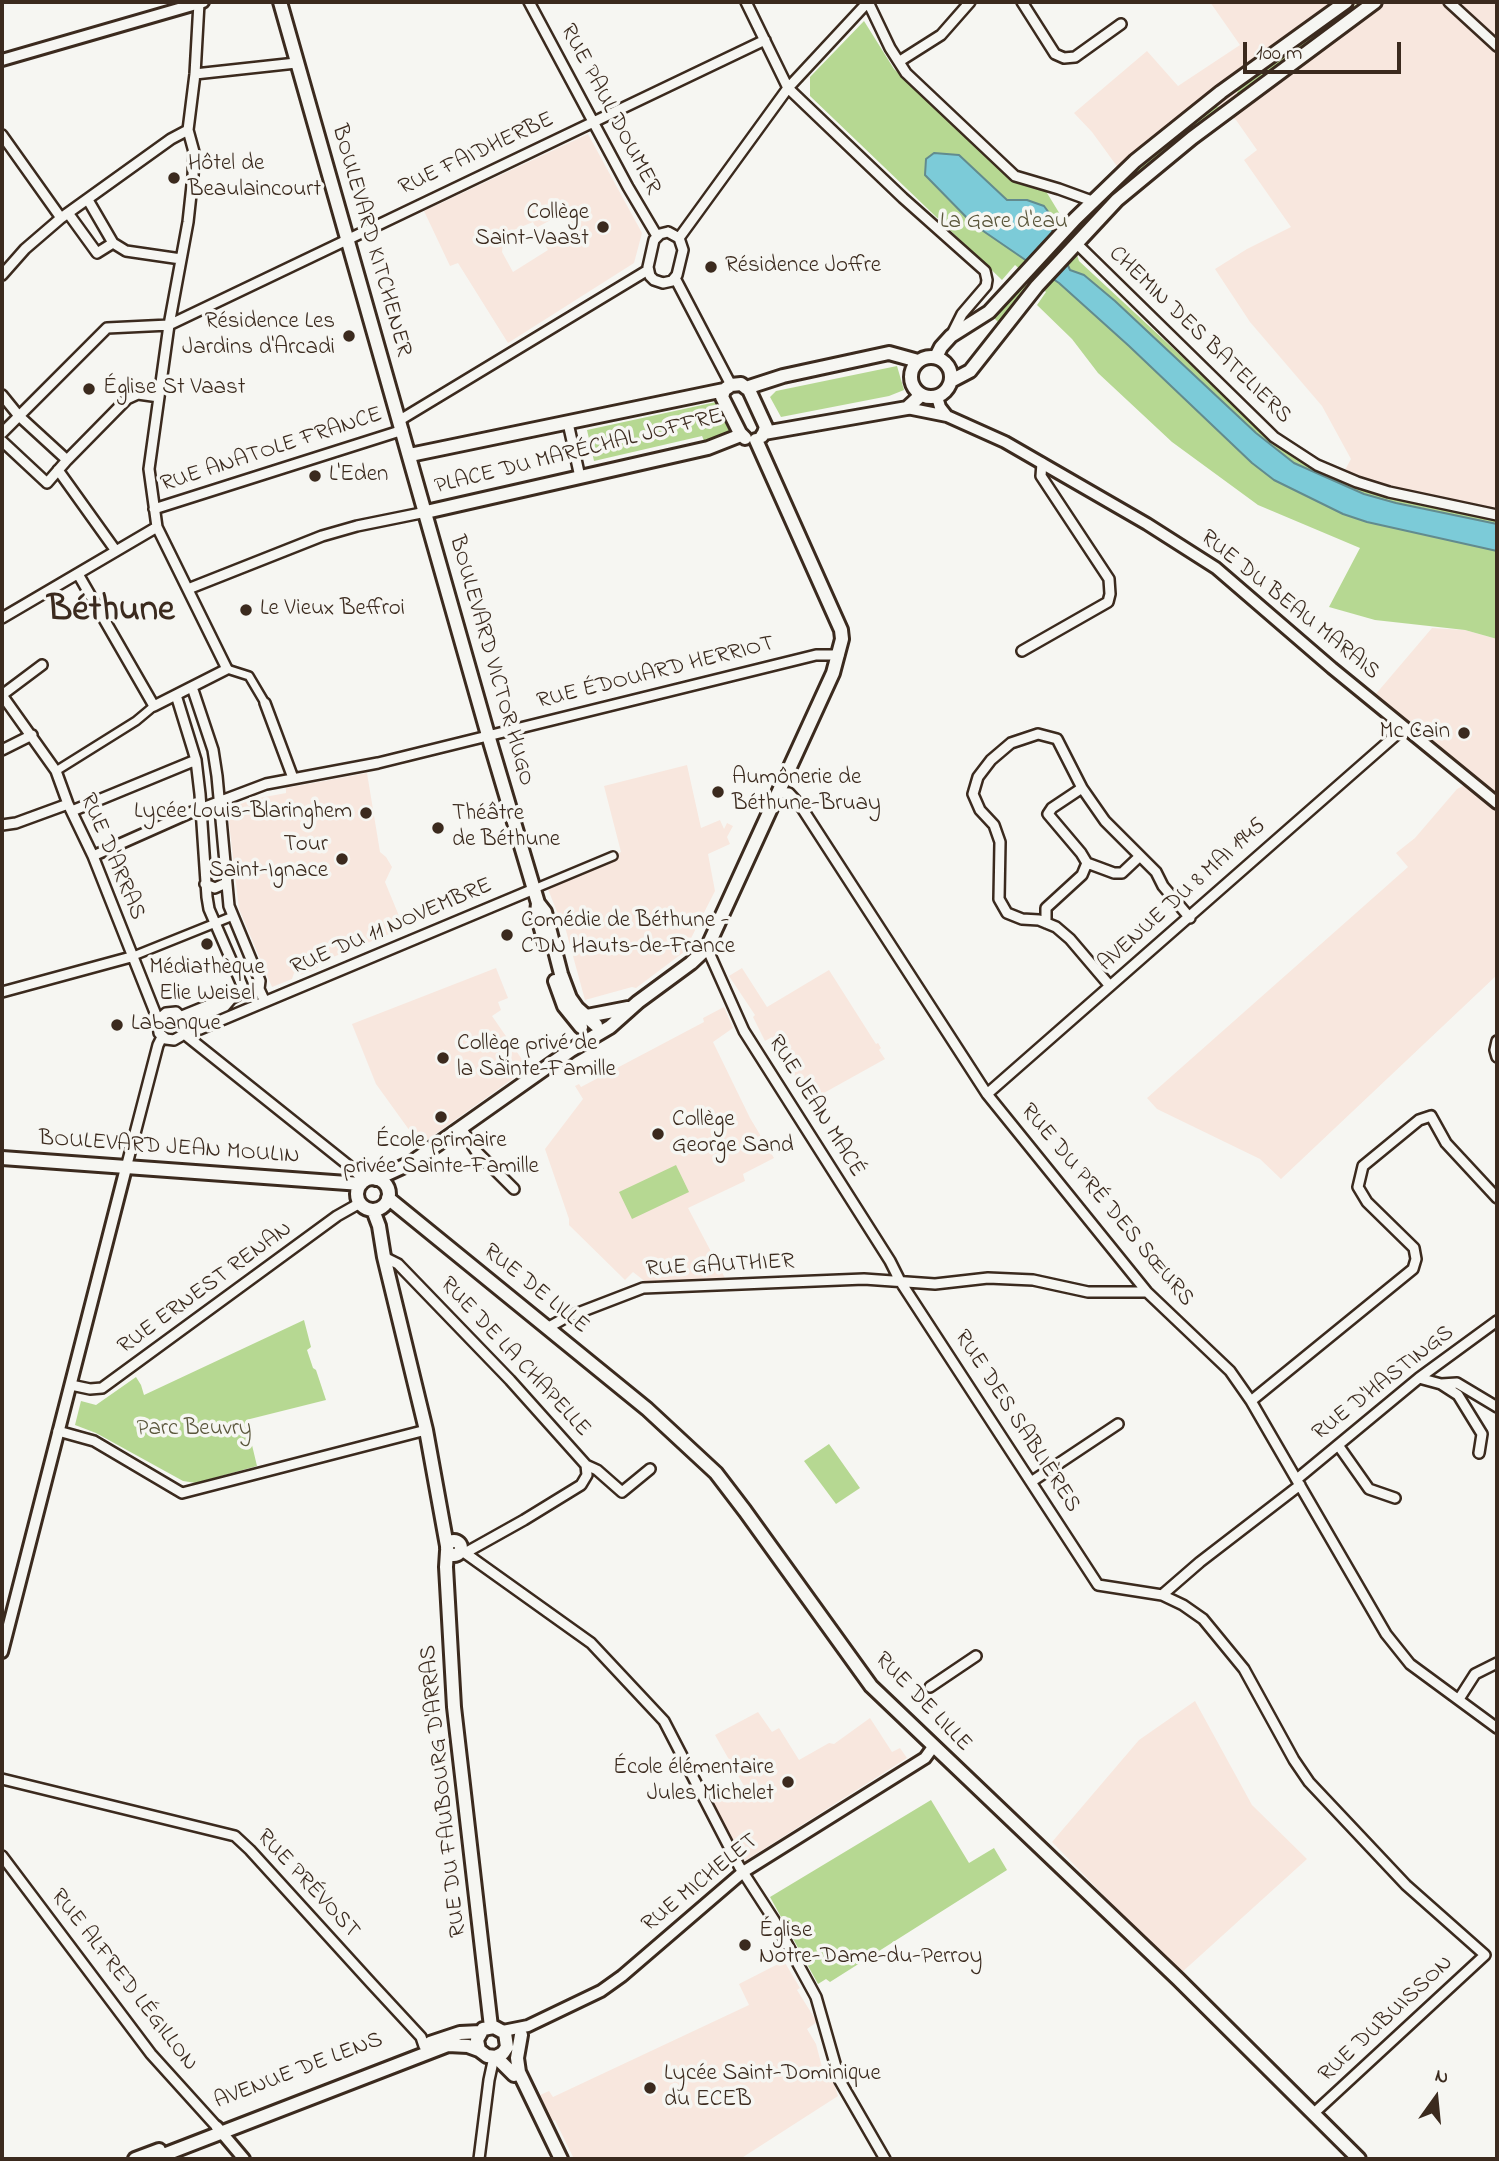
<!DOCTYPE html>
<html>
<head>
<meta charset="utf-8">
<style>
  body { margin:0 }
  #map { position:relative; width:1499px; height:2161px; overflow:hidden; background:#f6f6f2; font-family:"Indie Flower",sans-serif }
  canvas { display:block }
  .frame { position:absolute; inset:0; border:4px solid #3b2a1e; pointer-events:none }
  .north { position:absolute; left:1401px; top:2063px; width:70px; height:70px; -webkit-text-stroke:5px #f6f6f2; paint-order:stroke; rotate:15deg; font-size:19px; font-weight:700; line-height:28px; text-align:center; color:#3b2a1e }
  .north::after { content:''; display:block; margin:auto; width:24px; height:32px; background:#3b2a1e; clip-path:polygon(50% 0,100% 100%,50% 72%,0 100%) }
  .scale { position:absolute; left:1243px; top:42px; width:158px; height:32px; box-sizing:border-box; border:4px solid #3b2a1e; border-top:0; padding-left:9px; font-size:21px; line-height:24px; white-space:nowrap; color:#3b2a1e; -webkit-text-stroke:5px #f6f6f2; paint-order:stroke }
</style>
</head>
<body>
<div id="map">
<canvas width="1499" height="2161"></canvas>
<div class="frame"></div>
<div class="north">N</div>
<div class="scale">100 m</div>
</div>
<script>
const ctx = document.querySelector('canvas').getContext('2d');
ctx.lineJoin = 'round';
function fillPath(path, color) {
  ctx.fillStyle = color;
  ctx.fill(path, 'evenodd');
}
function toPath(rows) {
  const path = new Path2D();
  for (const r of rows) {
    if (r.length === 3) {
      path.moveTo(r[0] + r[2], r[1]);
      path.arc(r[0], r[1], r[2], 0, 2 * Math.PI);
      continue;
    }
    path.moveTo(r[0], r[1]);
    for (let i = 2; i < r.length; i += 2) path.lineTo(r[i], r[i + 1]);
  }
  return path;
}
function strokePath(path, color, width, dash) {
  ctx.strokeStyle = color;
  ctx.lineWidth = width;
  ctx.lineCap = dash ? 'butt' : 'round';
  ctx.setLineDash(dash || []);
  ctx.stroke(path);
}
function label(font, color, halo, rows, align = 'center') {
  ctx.font = font + ' "Indie Flower",sans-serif';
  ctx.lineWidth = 7;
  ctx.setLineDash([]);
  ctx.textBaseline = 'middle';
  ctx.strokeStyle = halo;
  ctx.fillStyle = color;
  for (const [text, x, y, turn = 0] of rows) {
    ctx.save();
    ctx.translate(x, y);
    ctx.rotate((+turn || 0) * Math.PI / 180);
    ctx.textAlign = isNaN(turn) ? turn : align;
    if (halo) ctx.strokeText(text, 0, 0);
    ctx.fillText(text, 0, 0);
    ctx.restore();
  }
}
fillPath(toPath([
  [1210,2,1497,2,1497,521,1433,507,1373,491,1340,479,1351,459,1322,406,1250,322,1215,269,1247,249,1291,227,1244,160,1257,150,1236,120,1219,108,1127,180,1092,132,1074,113,1147,51,1178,86,1240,45],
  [588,134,642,233,634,263,508,343,458,263,450,266,424,211],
  [565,212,574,229,545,245,548,250,513,272,502,252,503,244,499,236,533,222,536,228],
  [1432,628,1465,630,1497,639,1497,975,1281,1179,1260,1159,1157,1109,1147,1098,1408,867,1396,853,1415,838,1457,789,1475,780,1375,695],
  [687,765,701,828,720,820,724,829,727,823,733,826,727,837,730,844,708,854,715,891,684,952,636,988,632,987,585,1000,562,916,559,917,546,884,621,852,604,786],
  [367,773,380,852,386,857,392,867,385,882,404,928,321,962,318,968,300,975,294,973,292,979,272,987,239,909,228,814,232,807,254,799,286,793,286,788],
  [496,968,508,998,498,1002,501,1010,492,1016,528,1068,420,1145,376,1084,352,1024],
  [742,968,767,1007,829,970,876,1044,878,1043,881,1048,879,1050,885,1059,822,1094,809,1077,799,1082,777,1050,778,1045,772,1037,765,1041,753,1017,755,1015,729,976],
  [724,1007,733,1028,713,1042,750,1118,774,1158,743,1174,745,1181,688,1208,726,1280,647,1283,633,1272,625,1280,569,1225,569,1219,545,1149,583,1099,575,1086,579,1084,581,1087,704,1022,703,1018],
  [1195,1701,1252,1805,1307,1859,1180,1974,1052,1842,1139,1740],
  [758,1712,772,1732,779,1728,799,1760,829,1743,834,1744,870,1718,892,1752,900,1748,907,1758,745,1861,712,1803,744,1786,715,1735],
  [784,1961,800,1988,797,1990,817,2022,807,2029,816,2044,822,2067,828,2065,838,2096,740,2159,574,2159,555,2120,550,2122,538,2096,549,2091,553,2097,749,2005,739,1984]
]), '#f8e7de');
fillPath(toPath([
  [1360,2,1366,2,1235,99,1239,87,1308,35],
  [864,21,894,69,1016,181,1044,188,1069,229,1079,261,1262,431,1373,491,1433,507,1497,521,1497,639,1465,630,1375,620,1329,607,1360,548,1258,505,1172,442,1098,373,1072,339,1037,305,1046,292,1015,265,1002,280,810,96,810,77],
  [1213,106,1222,107,1122,187,1087,222,1084,221,1120,184,1163,146],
  [1025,285,1030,288,1000,324,992,316],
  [897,366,904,390,889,396,781,417,770,397,776,391],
  [716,402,731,434,706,445,702,436,594,461,587,430],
  [676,1165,689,1192,632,1219,619,1192],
  [304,1320,311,1347,307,1350,313,1368,316,1370,326,1400,246,1420,257,1466,196,1483,183,1481,96,1433,75,1425,81,1401,96,1405,136,1377,141,1385,144,1395],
  [829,1444,860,1488,836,1504,804,1461],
  [931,1800,969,1863,994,1848,1007,1870,830,1982,826,1979,818,1984,770,1897]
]), '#b6d892');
const water = toPath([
  [934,153,959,155,1007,200,1027,200,1044,206,1052,217,1052,230,1070,270,1084,275,1115,301,1256,433,1294,463,1364,494,1396,503,1497,524,1497,551,1367,522,1343,514,1274,480,1252,463,1129,346,1059,283,973,224,925,175,926,159,934,153]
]);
fillPath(water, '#7ccbd8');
strokePath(water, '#628b8e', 2);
const pedestrian = toPath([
  [227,669,249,676,265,703],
  [56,771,136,721,154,706],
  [534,889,613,856],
  [131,957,233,916]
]);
const minor = toPath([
  [529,2,628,187,657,236],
  [746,2,788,88,903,198,985,271,987,280,986,286,962,314,952,334],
  [868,2,890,48,906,73,1015,176,1059,189,1092,201],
  [1022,2,1055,54,1064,58,1075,57,1121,24],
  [1449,2,1497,46],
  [900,61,941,35,970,2],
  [195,74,296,63],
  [2,135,61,218],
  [68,213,97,253,113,243,88,200],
  [668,232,679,238,683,250,677,275,672,281,663,283,654,280,650,276,648,267,654,240,660,234,668,232],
  [679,238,788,88,868,2],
  [113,243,126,251,181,259],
  [1076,243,1274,437,1317,465,1357,482,1389,492,1497,515],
  [2,275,25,249,61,218,171,139,188,130],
  [675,278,731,385],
  [2,395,19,416,67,460,47,483,2,441],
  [400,420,648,270],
  [568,423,580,477],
  [2,433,107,328,169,325,765,40],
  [67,460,127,399,138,394,159,397],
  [58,470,116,551],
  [154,509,403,430],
  [78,574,154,706,227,669,157,527,149,469,169,325,188,222,193,176,194,152,188,130,195,74,199,3],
  [188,589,322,536,357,526,426,512],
  [2,618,157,527],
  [1022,651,1108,602,1110,594,1109,579,1041,476,1042,463],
  [192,687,213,750,217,776,229,906,260,981,259,989,265,1002],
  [2,695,56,771,68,804,93,856,158,1020,159,1033,166,1039,174,1040,181,1036,185,1031,184,1020,176,1012,166,1013,158,1020],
  [2,695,42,665],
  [176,695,196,760,200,794,207,897,209,909,242,985,238,995,231,999,225,1006,185,1023],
  [265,703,293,778],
  [2,750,32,735],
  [778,792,789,793,800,805,987,1094,1147,1292,1230,1371,1251,1401,1386,1634,1410,1664,1497,1728],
  [72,811,196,760],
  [2,825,16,823,68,804],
  [93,856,192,812,266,784,378,763,816,655,839,655],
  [1087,863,1114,873,1122,873,1140,856],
  [205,884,215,888,226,883],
  [1046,923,1046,908,1082,875,1087,863,1081,853,1048,814,1052,808,1082,788],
  [707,948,744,1031,890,1261,900,1281,1098,1585,1162,1595,1183,1605,1203,1619,1244,1669,1294,1760,1309,1782,1406,1885,1485,1955,1314,2113],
  [1110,986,1070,939,1056,927,1039,920,1022,919,1007,913,999,899,1000,842,994,825,980,810,973,794,978,777,991,760,1011,743,1038,734,1057,739,1082,788,1105,821,1156,872,1163,886,1190,918],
  [2,992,131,957],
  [182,1016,224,999,231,999],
  [185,1031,200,1029,534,889],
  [183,1033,353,1169,364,1181],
  [1497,1041,1495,1050,1497,1057],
  [987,1094,1404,728],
  [461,1128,476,1151,514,1189],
  [126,1168,158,1045,162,1037],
  [384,1257,398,1264,510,1380,586,1465,587,1475,581,1485,524,1520,465,1553,463,1552],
  [549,1327,565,1318,643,1288,864,1279,935,1284,988,1278,1033,1280,1088,1292,1147,1292],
  [1419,1378,1441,1384,1458,1395,1482,1434,1479,1453],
  [1441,1384,1457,1383,1497,1407],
  [71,1385,90,1389,102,1388,337,1216,360,1203],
  [1251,1401,1413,1269,1416,1259,1414,1248,1367,1202,1358,1187,1363,1166,1419,1120,1431,1116,1446,1143,1497,1198],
  [58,1431,94,1441,182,1493,426,1430],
  [1338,1445,1369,1489,1395,1498],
  [586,1465,597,1470,622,1492,650,1469],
  [1297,1479,1419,1378,1497,1321],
  [1031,1482,1118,1424],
  [465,1553,591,1643,664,1721,739,1866,774,1920,816,1997,840,2081,885,2159],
  [1162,1595,1200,1562,1300,1485],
  [930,1687,976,1656],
  [1459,1699,1475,1674,1497,1663],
  [2,1779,235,1836,250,1850,371,1983,421,2037,424,2046],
  [2,1856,151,2054,217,2127],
  [479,2159,489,2080,494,2057]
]);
const tertiary = toPath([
  [2,60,203,2],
  [937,397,940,407,947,416,1005,442,1147,524,1216,568,1332,668,1497,803],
  [907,408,947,416],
  [2,1652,126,1168],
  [503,2031,528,2026,601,1991,622,1976,743,1872,925,1758,933,1747],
  [217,2127,244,2159]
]);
const secondary = toPath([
  [280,2,488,735,538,903,545,912,561,974,570,998,577,1008,596,1025],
  [931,377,20],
  [936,357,941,347,951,336,989,312,1075,219,1135,161,1221,92,1346,2],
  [951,381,970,371,1037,286,1117,200,1192,138,1375,2],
  [746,388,783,376,889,353,918,361],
  [724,390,722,397,740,433,745,438],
  [762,436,764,433,907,408,921,395],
  [410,455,724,390,731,385,741,384,749,390,766,427,764,433],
  [426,512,708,448,741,435],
  [538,903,537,914,545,943],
  [555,981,564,1006,581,1027],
  [587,1016,628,1008],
  [2,1158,361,1184],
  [373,1194,16],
  [376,1179,411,1163,571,1050,610,1027,638,1002,691,963,707,948,833,673,842,639,841,630,756,440],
  [388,1198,647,1409,716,1473,745,1511,871,1686,1178,1979,1359,2159],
  [373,1210,379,1226,384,1257,426,1430,447,1546],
  [454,1548,7],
  [447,1551,446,1567,454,1707,491,2027],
  [521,2035,517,2058,519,2072,561,2159],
  [430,2043,460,2033,481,2032],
  [496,2057,514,2075],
  [135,2159,159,2150],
  [153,2159,448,2045,468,2046,479,2050,487,2056,496,2057,503,2053,507,2047,505,2033,494,2027,483,2029,477,2040,479,2050]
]);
strokePath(pedestrian, '#3b2a1e', 12);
strokePath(minor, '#3b2a1e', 14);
strokePath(tertiary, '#3b2a1e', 16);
strokePath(secondary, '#3b2a1e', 18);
strokePath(pedestrian, '#f6f6f2', 7);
strokePath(minor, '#f6f6f2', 9);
strokePath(tertiary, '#f6f6f2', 10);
strokePath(secondary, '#f6f6f2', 12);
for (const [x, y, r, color] of [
  [174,178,7,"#3b2a1e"],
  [603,227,7,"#3b2a1e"],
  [711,267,7,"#3b2a1e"],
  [349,336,7,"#3b2a1e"],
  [89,389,7,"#3b2a1e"],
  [315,476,7,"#3b2a1e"],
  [246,610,7,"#3b2a1e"],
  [1464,733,7,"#3b2a1e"],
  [718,792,7,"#3b2a1e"],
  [366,813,7,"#3b2a1e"],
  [438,828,7,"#3b2a1e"],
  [342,859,7,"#3b2a1e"],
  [507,935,7,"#3b2a1e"],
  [207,944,7,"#3b2a1e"],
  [117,1025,7,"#3b2a1e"],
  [443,1058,7,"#3b2a1e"],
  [441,1117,7,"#3b2a1e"],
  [658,1134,7,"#3b2a1e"],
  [788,1782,7,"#3b2a1e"],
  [745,1945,7,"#3b2a1e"],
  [650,2088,7,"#3b2a1e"]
]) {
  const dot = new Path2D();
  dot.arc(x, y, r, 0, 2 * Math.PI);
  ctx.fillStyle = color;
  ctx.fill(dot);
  strokePath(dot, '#f6f6f2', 2.5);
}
label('23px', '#3b2a1e', '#f6f6f2', [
  ["RUE PAUL DOUMER",609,110,62],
  ["RUE FAIDHERBE",477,155,-25],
  ["BOULEVARD KITCHENER",370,241,74],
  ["CHEMIN DES BATELIERS",1199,336,44],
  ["RUE ANATOLE FRANCE",272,451,-18],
  ["PLACE DU MARÉCHAL JOFFRE",579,453,-14],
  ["RUE DU BEAU MARAIS",1289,606,39],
  ["BOULEVARD VICTOR HUGO",490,661,74],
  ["RUE ÉDOUARD HERRIOT",656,674,-14],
  ["RUE D'ARRAS",111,857,67],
  ["AVENUE DU 8 MAI 1945",1183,896,-42],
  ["RUE DU 11 NOVEMBRE",392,928,-23],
  ["RUE JEAN MACÉ",815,1107,58],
  ["BOULEVARD JEAN MOULIN",169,1149,4],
  ["RUE DU PRÉ DES SŒURS",1106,1206,50],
  ["RUE GAUTHIER",720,1267,-3],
  ["RUE ERNEST RENAN",206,1289,-36],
  ["RUE DE LILLE",535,1290,39],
  ["RUE DE LA CHAPELLE",514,1358,47],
  ["RUE D'HASTINGS",1384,1384,-38],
  ["RUE DES SABLIÈRES",1016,1422,57],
  ["RUE DE LILLE",922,1703,46],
  ["RUE DU FAUBOURG D'ARRAS",445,1791,-96],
  ["RUE MICHELET",701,1884,-39],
  ["RUE PRÉVOST",307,1885,47],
  ["RUE ALFRED LÉGILLON",123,1981,52],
  ["RUE DUBUISSON",1387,2020,-43],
  ["AVENUE DE LENS",299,2072,-21]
]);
label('23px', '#3b2a1e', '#f6f6f2', [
  ["Hôtel de",188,165],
  ["Beaulaincourt",188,191],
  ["Collège",589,214,"right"],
  ["Saint-Vaast",589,240,"right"],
  ["Résidence Joffre",725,267],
  ["Résidence Les",335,323,"right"],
  ["Jardins d'Arcadi",335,349,"right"],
  ["Église St Vaast",103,389],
  ["L'Eden",329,476],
  ["Le Vieux Beffroi",260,610],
  ["Mc Cain",1450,733,"right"],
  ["Aumônerie de",732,779],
  ["Béthune-Bruay",732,805],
  ["Lycée Louis-Blaringhem",352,813,"right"],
  ["Théâtre",452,815],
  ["de Béthune",452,841],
  ["Tour",328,846,"right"],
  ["Saint-Ignace",328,872,"right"],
  ["Comédie de Béthune -",521,922],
  ["CDN Hauts-de-France",521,948],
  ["Médiathèque",207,969,"center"],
  ["Elie Weisel",207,995,"center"],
  ["Labanque",131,1025],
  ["Collège privé de",457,1045],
  ["la Sainte-Famille",457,1071],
  ["Collège",672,1121],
  ["George Sand",672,1147],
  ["École primaire",441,1142,"center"],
  ["privée Sainte-Famille",441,1168,"center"],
  ["École élémentaire",774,1769,"right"],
  ["Jules Michelet",774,1795,"right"],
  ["Église",759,1932],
  ["Notre-Dame-du-Perroy",759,1958],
  ["Lycée Saint-Dominique",664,2075],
  ["du ECEB",664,2101]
], 'left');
label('23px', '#5a563b', '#f6f6f2', [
  ["La Gare d'eau",1004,223],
  ["Parc Beuvry",194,1430]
]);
label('bold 37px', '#3b2a1e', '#f6f6f2', [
  ["Béthune",111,613]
]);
</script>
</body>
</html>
